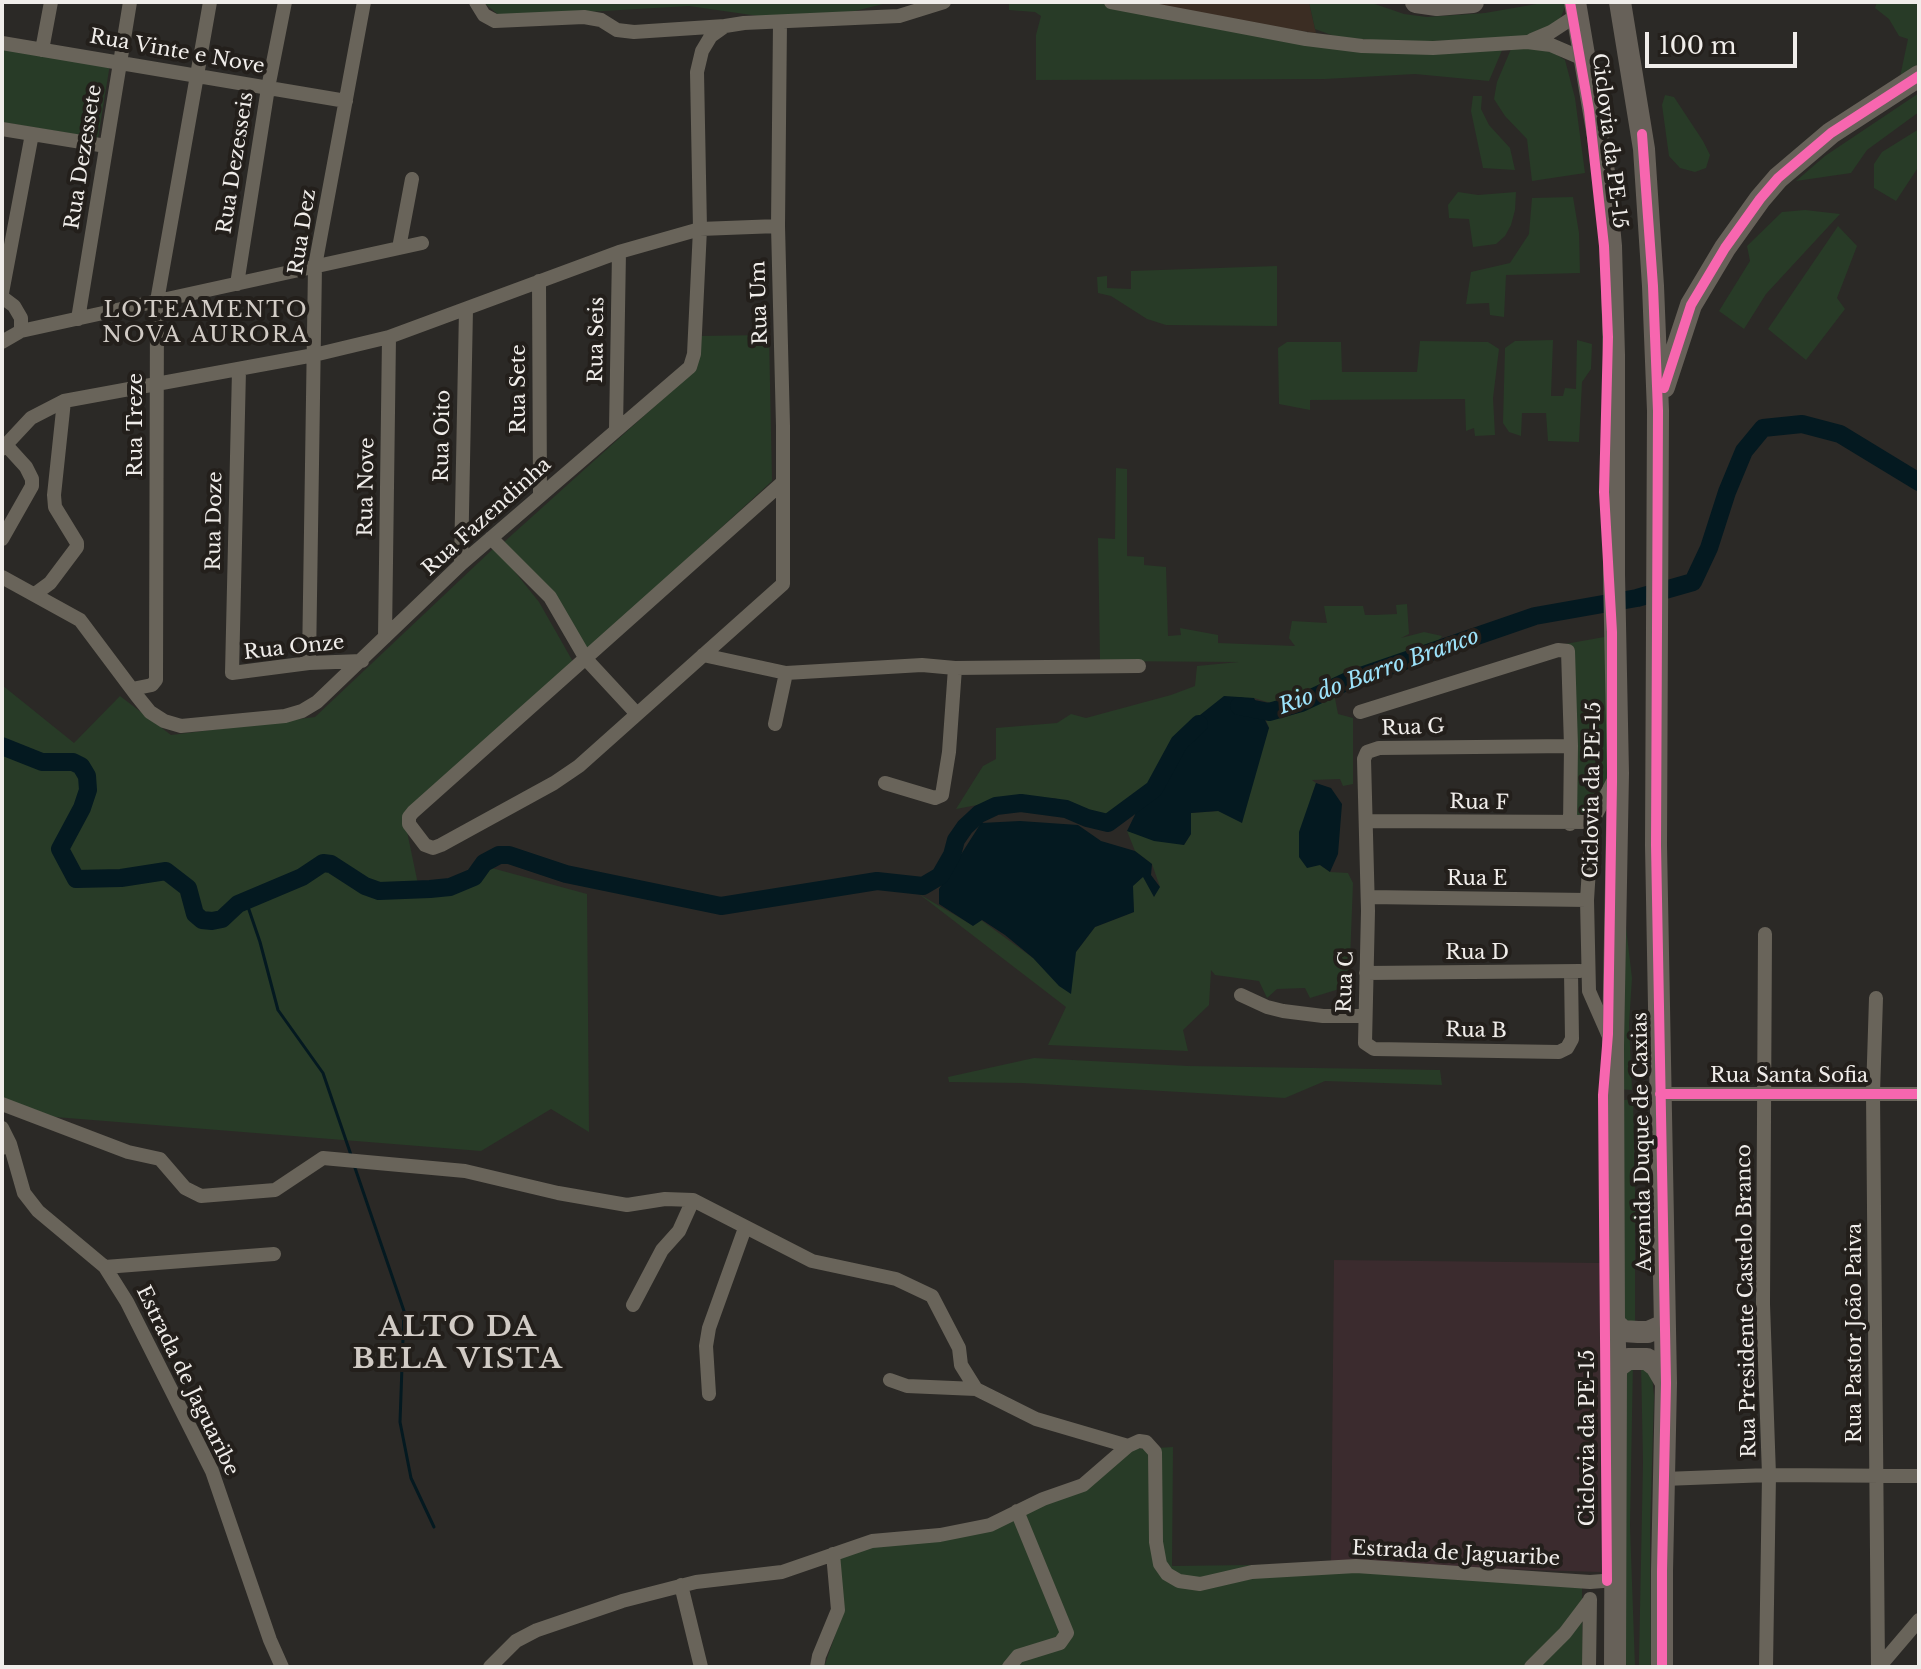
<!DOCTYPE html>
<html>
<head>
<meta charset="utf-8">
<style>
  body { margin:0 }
  #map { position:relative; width:1921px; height:1669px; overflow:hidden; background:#2b2926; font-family:"Libre Baskerville",serif }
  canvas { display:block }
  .frame { position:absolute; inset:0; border:4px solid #f0edea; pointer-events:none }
  .scale { position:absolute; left:1645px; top:32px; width:152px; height:36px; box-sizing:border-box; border:4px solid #f0edea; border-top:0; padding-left:10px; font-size:24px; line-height:28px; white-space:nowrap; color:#f0edea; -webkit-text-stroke:6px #231f1b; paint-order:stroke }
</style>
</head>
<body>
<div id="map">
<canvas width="1921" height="1669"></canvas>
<div class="frame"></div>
<div class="scale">100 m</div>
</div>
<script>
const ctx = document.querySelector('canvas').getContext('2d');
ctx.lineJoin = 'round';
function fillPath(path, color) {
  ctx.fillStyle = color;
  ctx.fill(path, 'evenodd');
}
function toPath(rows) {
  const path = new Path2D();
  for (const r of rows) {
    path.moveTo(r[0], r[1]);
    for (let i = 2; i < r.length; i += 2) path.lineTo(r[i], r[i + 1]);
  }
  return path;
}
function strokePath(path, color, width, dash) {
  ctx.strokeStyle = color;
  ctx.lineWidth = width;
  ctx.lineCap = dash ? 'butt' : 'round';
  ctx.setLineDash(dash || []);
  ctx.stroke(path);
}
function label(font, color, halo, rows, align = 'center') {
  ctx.font = font + ' "Libre Baskerville",serif';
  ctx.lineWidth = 8;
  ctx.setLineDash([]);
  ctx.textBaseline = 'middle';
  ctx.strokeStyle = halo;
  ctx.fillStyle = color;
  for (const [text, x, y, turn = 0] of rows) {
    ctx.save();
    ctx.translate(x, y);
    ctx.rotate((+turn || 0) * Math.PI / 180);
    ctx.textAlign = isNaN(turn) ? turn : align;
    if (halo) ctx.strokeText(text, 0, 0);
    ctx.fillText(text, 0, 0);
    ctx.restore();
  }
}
fillPath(toPath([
  [1334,1260,1600,1263,1601,1572,1331,1564]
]), '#3b2b2e');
fillPath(toPath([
  [1095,2,1309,2,1316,33,1145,8]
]), '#3b2d23');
fillPath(toPath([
  [483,2,891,2,807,23,689,6,501,17],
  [1009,2,1115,4,1340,49,1503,48,1489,81,1415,74,1325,79,1036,80,1036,35,1041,16,1035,12,1009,10],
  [1309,2,1369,2,1404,14,1427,17,1485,13,1548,2,1567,2,1559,22,1527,38,1398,42,1337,37,1315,29],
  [1877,2,1919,2,1919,64,1900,77,1908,39,1899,36,1889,19,1875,8],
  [2,46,110,64,98,138,2,122],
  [1530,47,1554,53,1565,60,1575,98,1585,173,1532,181,1527,139,1505,116,1494,99,1497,82,1511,49],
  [1919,93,1919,112,1867,150,1851,173,1796,181,1825,156],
  [1665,95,1674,97,1703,141,1710,155,1706,168,1695,172,1680,168,1669,156,1662,105],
  [1473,96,1482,96,1481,109,1489,125,1510,148,1515,170,1483,168,1471,111],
  [1919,129,1919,166,1896,201,1874,188,1874,164,1882,152],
  [1458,192,1478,195,1516,192,1515,210,1511,225,1505,236,1496,244,1473,247,1469,219,1449,218,1448,205],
  [1573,197,1579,233,1580,273,1506,275,1504,317,1490,315,1489,303,1466,304,1471,272,1510,263,1529,234,1532,198],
  [1805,210,1840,214,1766,294,1744,329,1719,311,1750,261,1747,246,1782,212],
  [1838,226,1857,246,1837,298,1845,309,1806,360,1768,329],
  [1277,266,1277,326,1166,325,1147,319,1111,296,1098,293,1097,277,1107,276,1107,288,1131,289,1131,271],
  [769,335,772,481,588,650,504,542,696,369,698,336],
  [1553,340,1551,396,1563,396,1565,388,1576,389,1577,340,1592,344,1591,369,1582,382,1579,442,1548,441,1546,413,1522,413,1521,436,1509,432,1503,423,1505,348,1515,341],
  [1420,341,1488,342,1499,349,1493,398,1495,435,1475,436,1474,428,1466,431,1465,399,1310,400,1310,410,1279,404,1278,348,1287,342,1341,342,1342,372,1417,372],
  [1116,468,1127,469,1127,556,1144,557,1144,565,1166,567,1168,636,1181,635,1180,628,1218,635,1218,643,1295,646,1289,638,1292,621,1327,623,1324,606,1363,606,1365,615,1374,615,1397,614,1396,605,1407,604,1409,634,1401,638,1424,632,1442,636,1435,646,1274,704,1254,698,1200,715,1146,792,1115,818,1054,798,1014,798,956,809,983,766,996,759,996,728,1057,723,1071,714,1086,718,1171,695,1195,686,1197,666,1239,662,1100,661,1098,538,1115,539],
  [495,547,539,602,576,667,404,817,419,889,488,867,587,894,589,1132,551,1109,481,1151,55,1117,2,1098,2,685,74,743,120,696,171,735,315,717],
  [1610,636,1610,774,1593,815,1564,823,1565,644],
  [1334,693,1338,714,1353,718,1353,784,1343,786,1340,779,1312,780,1316,783,1311,798,1320,865,1330,872,1348,873,1353,883,1349,986,1310,998,1305,988,1277,989,1267,998,1259,981,1215,975,1211,970,1209,1005,1183,1030,1188,1051,1048,1045,1066,1007,919,894,972,925,981,920,1033,958,1076,952,1095,927,1134,912,1132,886,1143,876,1160,887,1152,864,1135,851,1127,831,1184,845,1191,834,1190,813,1218,811,1269,728,1262,710,1269,712],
  [1625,919,1632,978,1629,1024,1632,1090,1616,1089],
  [1034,1058,1188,1066,1440,1070,1442,1085,1325,1081,1285,1098,1022,1083,949,1082,948,1077],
  [1633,1099,1635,1190,1635,1328,1621,1321,1616,1101],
  [1633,1362,1630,1526,1635,1667,1620,1667,1627,1365],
  [1641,1363,1652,1376,1654,1396,1650,1533,1651,1667,1639,1667,1639,1659,1643,1462],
  [1131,1443,1140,1449,1173,1447,1172,1566,1331,1564,1582,1588,1583,1667,824,1667,844,1610,834,1559,879,1545,967,1535,1077,1488]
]), '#283b27');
fillPath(toPath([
  [1224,696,1254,698,1269,728,1242,823,1218,811,1191,813,1191,834,1184,845,1154,841,1127,831,1153,778,1200,715],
  [1316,783,1331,788,1342,804,1338,854,1330,872,1320,865,1307,868,1299,857,1299,832],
  [1020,821,1078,825,1101,841,1135,851,1152,864,1151,875,1160,887,1154,897,1143,877,1133,886,1134,912,1095,927,1076,952,1071,994,1059,986,1033,958,1005,935,982,920,973,926,939,904,939,889,981,823]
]), '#041920');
strokePath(toPath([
  [246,901,260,942,278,1010,323,1073,351,1155],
  [354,1165,404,1311,400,1422,411,1478,434,1527]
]), '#041920', 3);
strokePath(toPath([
  [1239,706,1269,712,1301,703,1352,679,1535,616,1637,598,1693,582,1709,548,1727,492,1744,451,1763,428,1802,424,1840,434,1919,482],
  [2,746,42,762,73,762,81,766,87,776,88,790,82,808,60,849,76,879,121,878,166,871,188,888,195,914,202,920,212,921,222,919,238,904,302,877,323,863,331,864,365,886,379,891,430,889,450,887,474,877,484,863,499,855,509,855,566,874,721,906,877,881,923,886,940,876,952,855,956,840,965,827,979,814,996,806,1021,803,1066,809,1087,818,1108,823,1154,789,1179,743,1199,724]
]), '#041920', 18);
strokePath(toPath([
  [476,2,484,15,495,21,584,17,601,20,617,30,634,32,725,26],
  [1111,2,1306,39,1362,46,1433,48,1527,42,1551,45,1586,60],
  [780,22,778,226,783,426,783,584,579,766,554,783,441,845,433,848,425,845,409,824,409,817,413,812,782,483],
  [1532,40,1551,32,1577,15],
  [2,43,346,101],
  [42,50,51,2],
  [2,129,106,146],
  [399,248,412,179],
  [539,281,540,495],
  [237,284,268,88,285,2],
  [2,293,32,134],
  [2,297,14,306,21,318,21,331],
  [78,319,130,2],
  [2,342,21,331,422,243],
  [239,370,232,673,309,663,362,661],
  [616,429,619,252],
  [2,449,31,418,64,401,314,355,389,337,619,252,700,229,778,226],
  [491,538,550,597,586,659,637,714],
  [2,539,32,486,32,479,26,467,6,445],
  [461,564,466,309],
  [2,577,80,620,137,696,150,712,164,721,181,726,285,716,302,711,317,702,461,564,690,367,694,354,700,229,697,72,702,51,711,36,725,26,744,23,899,16,944,2],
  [35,594,50,583,77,547,77,543,55,507,54,495,64,401],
  [385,637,389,337],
  [703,655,786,673,922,665,955,668,949,752,942,795,935,798,885,783],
  [309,663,315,266,364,2],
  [955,668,1139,666],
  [132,689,152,685,156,680,157,301,210,2],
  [1360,712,1558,650,1568,651,1571,746,1570,824],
  [775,724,786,673],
  [1366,821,1592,822],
  [1368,897,1587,900],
  [1765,934,1763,1304,1769,1475,1766,1667],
  [1571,972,1572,1039,1567,1048,1559,1052,1374,1049,1365,1043,1368,911,1364,759,1367,752,1379,748,1571,746],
  [1366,973,1580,971],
  [1241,995,1267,1007,1283,1011,1323,1016,1364,1016],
  [1876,998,1873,1093,1878,1667],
  [1611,1041,1589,991,1587,900,1592,822,1616,776],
  [1660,1094,1919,1094],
  [2,1104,128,1152,160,1159,185,1188,201,1196,275,1190,323,1158,465,1171,558,1193,627,1205,665,1199,693,1200,812,1261,896,1279,932,1296,959,1348,961,1365,976,1389],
  [2,1128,10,1144,2,1148],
  [10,1144,24,1193,38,1211,105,1267,127,1302,212,1471,270,1640,282,1667],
  [105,1267,274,1254],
  [633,1305,662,1250,679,1231,693,1200],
  [890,1380,907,1386,976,1389,1036,1419,1128,1446],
  [709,1394,706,1346,709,1328,745,1228],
  [1664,1479,1769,1475,1919,1476],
  [681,1585,701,1667],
  [490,1667,516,1641,537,1630,622,1601,696,1582,782,1572,872,1541,940,1535,990,1525,1043,1499,1083,1485,1128,1446,1139,1441,1146,1442,1155,1452,1156,1542,1160,1564,1167,1574,1179,1581,1200,1584,1252,1572,1356,1566,1590,1582,1616,1580],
  [817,1667,819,1656,838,1610,833,1554],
  [1009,1667,1018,1656,1060,1643,1067,1633,1017,1511],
  [1531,1667,1565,1633,1590,1600],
  [1589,1667,1590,1599],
  [1879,1667,1919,1620]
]), '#69645a', 14);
strokePath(toPath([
  [1416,2,1437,5,1473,2],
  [1575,2,1604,172,1611,246,1614,355,1614,574,1618,773,1613,1046,1614,1323,1616,1368,1615,1667],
  [1620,2,1644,149,1653,286,1658,411,1656,845,1666,1383,1662,1571,1662,1667],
  [1664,387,1691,305,1725,248,1760,199,1778,178,1831,133,1919,76],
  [1614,1323,1623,1331,1638,1332,1648,1332,1664,1325],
  [1616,1368,1628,1359,1647,1359,1656,1366,1666,1383]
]), '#676159', 22);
strokePath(toPath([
  [1570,2,1589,110,1604,246,1608,337,1604,492,1612,632,1612,782,1608,1034,1603,1095,1607,1581],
  [1642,134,1653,286,1658,411,1656,845,1666,1383,1662,1571,1662,1667],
  [1664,388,1691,305,1725,248,1760,199,1778,178,1831,133,1919,76],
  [1660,1094,1919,1094]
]), '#f766af', 10);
label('20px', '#f0edea', '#231f1b', [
  ["Rua Vinte e Nove",177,52,10],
  ["Ciclovia da PE-15",1609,141,83],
  ["Rua Dezessete",84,157,-81],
  ["Rua Dezesseis",236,163,-81],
  ["Rua Dez",303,232,-81],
  ["Rua Um",760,303,-92],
  ["Rua Seis",597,340,-89],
  ["Rua Sete",519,389,-90],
  ["Rua Treze",136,425,-90],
  ["Rua Oito",443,436,-89],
  ["Rua Nove",367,487,-89],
  ["Rua Fazendinha",487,517,-42],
  ["Rua Doze",215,521,-89],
  ["Rua Onze",294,648,-6],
  ["Rua G",1413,728,-2],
  ["Ciclovia da PE-15",1593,790,-89],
  ["Rua F",1479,803,1],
  ["Rua E",1477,879],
  ["Rua D",1477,953],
  ["Rua C",1346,982,-88],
  ["Rua B",1476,1031,1],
  ["Rua Santa Sofia",1789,1076],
  ["Avenida Duque de Caxias",1643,1142,-91],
  ["Rua Presidente Castelo Branco",1747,1301,-91],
  ["Rua Pastor João Paiva",1855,1333,-90],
  ["Estrada de Jaguaribe",187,1381,64],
  ["Ciclovia da PE-15",1588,1438,-90],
  ["Estrada de Jaguaribe",1456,1554,3]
]);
ctx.letterSpacing = '2px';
label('22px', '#d1cbc5', '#231f1b', [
  ["LOTEAMENTO",206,311],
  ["NOVA AURORA",206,336]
]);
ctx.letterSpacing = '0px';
label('italic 22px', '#9ce2fa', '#231f1b', [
  ["Rio do Barro Branco",1379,672,-20]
]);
ctx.letterSpacing = '2px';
label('bold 28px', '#d1cbc5', '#231f1b', [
  ["ALTO DA",458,1328],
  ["BELA VISTA",458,1360]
]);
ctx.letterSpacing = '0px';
</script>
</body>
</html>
